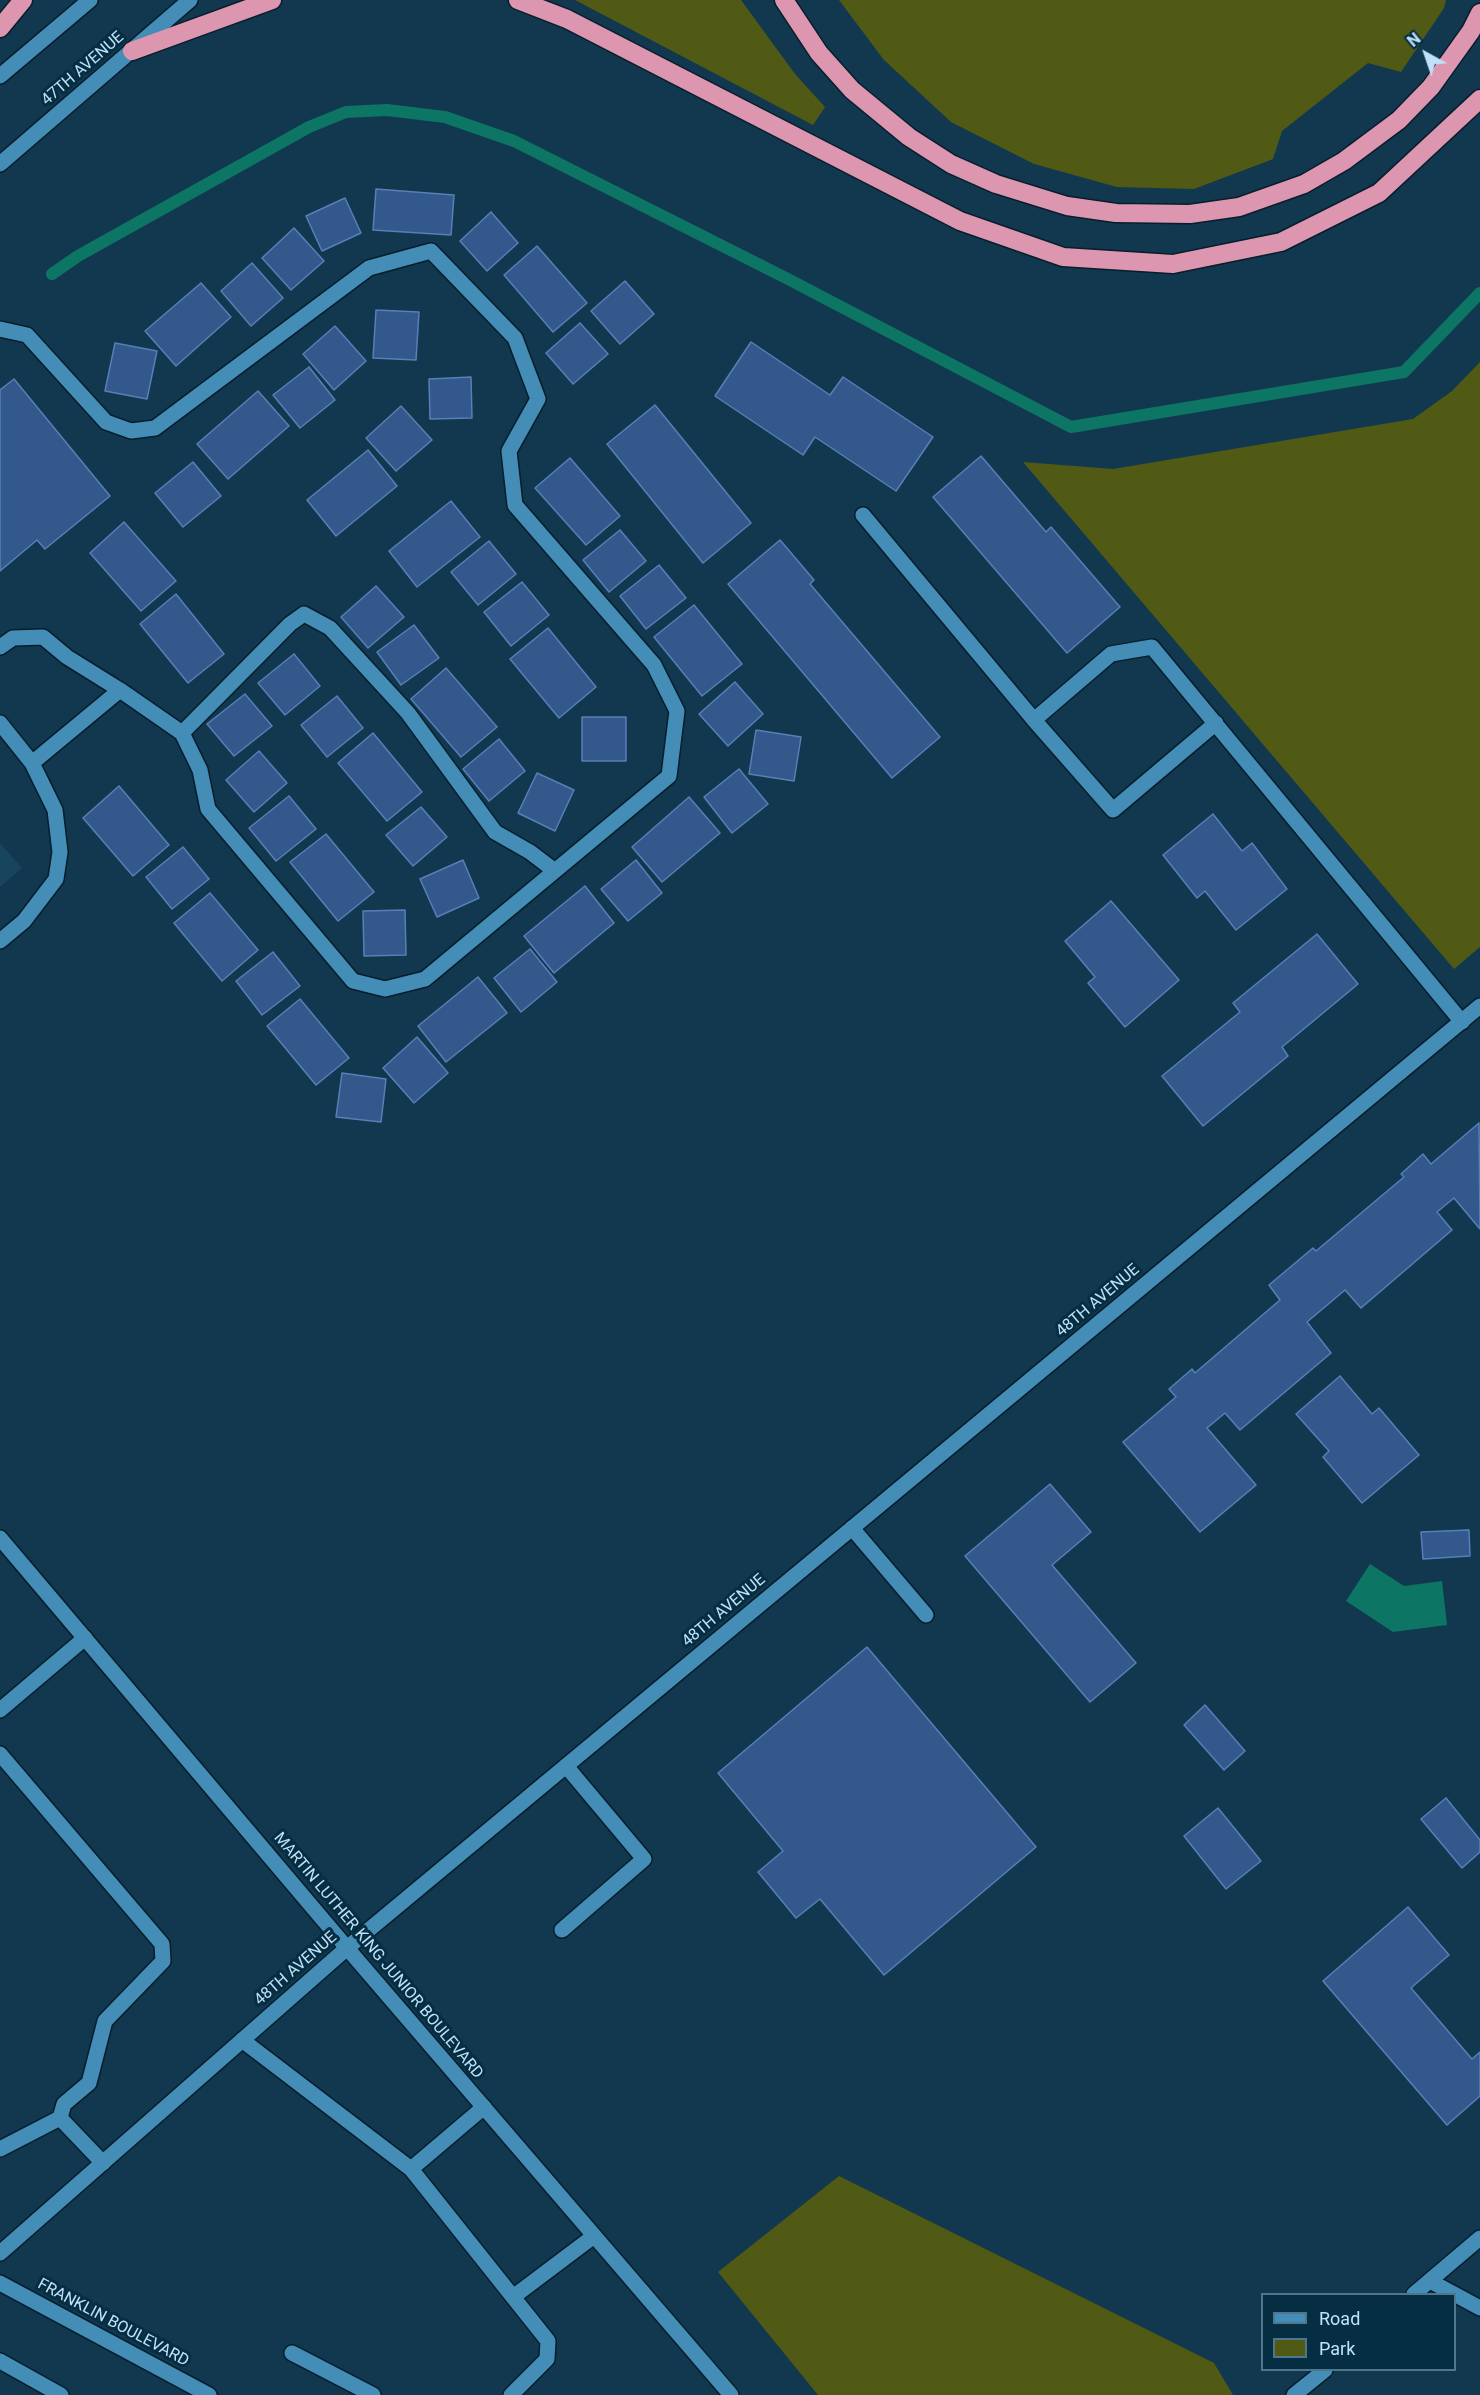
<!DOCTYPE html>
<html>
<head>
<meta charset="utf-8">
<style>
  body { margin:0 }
  #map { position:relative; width:1480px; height:2395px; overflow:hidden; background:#11384e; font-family:Roboto,sans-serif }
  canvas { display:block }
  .legend { position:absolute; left:1261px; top:2293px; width:195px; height:78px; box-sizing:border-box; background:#052e43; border:2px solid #4f768c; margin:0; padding:8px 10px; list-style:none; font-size:18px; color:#bfe2f9 }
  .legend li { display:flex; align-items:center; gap:12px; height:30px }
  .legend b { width:30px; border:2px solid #4f768c }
  .north { position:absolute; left:1396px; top:24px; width:60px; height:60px; -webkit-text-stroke:4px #052e43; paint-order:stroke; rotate:320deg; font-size:16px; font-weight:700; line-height:24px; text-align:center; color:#bfe2f9 }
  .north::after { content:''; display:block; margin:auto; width:21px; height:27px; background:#bfe2f9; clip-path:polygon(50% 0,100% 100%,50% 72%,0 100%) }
</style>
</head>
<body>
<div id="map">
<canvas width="1480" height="2395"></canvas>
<ul class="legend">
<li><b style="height:8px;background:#448db7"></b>Road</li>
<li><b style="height:16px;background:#515a15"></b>Park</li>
</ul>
<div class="north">N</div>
</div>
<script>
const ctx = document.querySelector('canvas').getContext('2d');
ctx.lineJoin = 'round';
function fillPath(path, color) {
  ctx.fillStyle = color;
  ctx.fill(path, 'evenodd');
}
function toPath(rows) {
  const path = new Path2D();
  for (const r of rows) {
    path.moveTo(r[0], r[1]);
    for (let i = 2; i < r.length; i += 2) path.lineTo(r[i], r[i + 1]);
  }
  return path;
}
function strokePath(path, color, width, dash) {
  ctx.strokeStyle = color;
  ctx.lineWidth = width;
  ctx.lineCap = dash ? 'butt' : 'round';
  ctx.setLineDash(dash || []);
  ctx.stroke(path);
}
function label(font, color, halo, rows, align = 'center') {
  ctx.font = font + ' Roboto,sans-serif';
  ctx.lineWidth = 6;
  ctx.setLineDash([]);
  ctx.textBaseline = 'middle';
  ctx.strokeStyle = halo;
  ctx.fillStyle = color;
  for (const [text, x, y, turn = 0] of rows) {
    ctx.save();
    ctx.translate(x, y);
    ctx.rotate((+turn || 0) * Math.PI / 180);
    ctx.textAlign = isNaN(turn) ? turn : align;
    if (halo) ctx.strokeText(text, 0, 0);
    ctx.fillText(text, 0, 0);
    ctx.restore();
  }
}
fillPath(toPath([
  [0,843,22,868,0,887]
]), '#18455d');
fillPath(toPath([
  [575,0,741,0,795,74,825,107,813,125],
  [839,0,1446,0,1444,8,1401,72,1368,63,1282,131,1273,159,1194,189,1117,187,1034,164,951,122,884,60],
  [1480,362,1480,947,1454,969,1023,462,1113,469,1413,419,1452,391],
  [839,2176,1214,2363,1233,2395,818,2395,718,2272]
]), '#515a15');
fillPath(toPath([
  [1370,1564,1404,1586,1442,1581,1447,1625,1393,1632,1346,1601]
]), '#0d7564');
strokePath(toPath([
  [52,274,78,256,309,127,346,112,387,110,445,117,514,141,788,279,1071,427,1404,372,1480,293]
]), '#0d7564', 12);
const building = toPath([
  [376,189,454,195,451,235,373,230,376,189],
  [345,198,361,233,322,251,306,216,345,198],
  [491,212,518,243,487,271,460,241,491,212],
  [294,228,324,261,291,290,262,258,294,228],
  [537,246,587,303,553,332,504,275,537,246],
  [252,263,283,298,251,326,221,291,252,263],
  [625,281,654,314,620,344,591,311,625,281],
  [201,283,231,317,176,366,145,331,201,283],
  [376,310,419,312,416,360,373,358,376,310],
  [580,323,608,354,573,384,546,353,580,323],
  [335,326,366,361,334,390,303,354,335,326],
  [751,342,830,395,843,377,933,437,896,491,815,437,803,455,715,396,751,342],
  [115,343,157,351,147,399,105,391,115,343],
  [309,367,335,400,300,428,273,395,309,367],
  [471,377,472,418,430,419,429,379,471,377],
  [14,379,110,496,45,549,37,540,0,571,0,390,14,379],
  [258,391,289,426,228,479,197,444,258,391],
  [655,405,751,523,703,563,607,444,655,405],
  [401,406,432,440,396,471,366,438,401,406],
  [368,450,397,486,336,536,307,500,368,450],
  [981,456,1046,532,1051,527,1120,607,1067,653,933,497,981,456],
  [570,458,620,516,586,545,535,488,570,458],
  [193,462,221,496,183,527,155,493,193,462],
  [451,501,480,537,417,587,389,551,451,501],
  [124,522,176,581,141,611,90,553,124,522],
  [620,530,646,561,609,592,583,560,620,530],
  [780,540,814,580,810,584,940,737,892,778,728,584,780,540],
  [489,541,516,574,478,605,451,572,489,541],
  [659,565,686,598,646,629,620,596,659,565],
  [522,582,549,615,511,646,484,612,522,582],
  [376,586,404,617,368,648,341,617,376,586],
  [176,594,224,654,188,683,140,624,176,594],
  [694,605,742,664,702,696,654,637,694,605],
  [414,625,439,658,401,685,377,652,414,625],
  [548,628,596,687,559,718,510,659,548,628],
  [294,654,320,686,285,715,258,683,294,654],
  [446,668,497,727,461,757,411,699,446,668],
  [735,682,763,714,728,746,699,714,735,682],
  [245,694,272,726,234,756,207,724,245,694],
  [337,696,363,728,327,757,301,725,337,696],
  [582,717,626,717,626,761,582,761,582,717],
  [756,730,801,737,794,781,749,774,756,730],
  [373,733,422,792,387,821,338,763,373,733],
  [499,739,525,771,489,801,463,769,499,739],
  [259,751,287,783,254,812,226,780,259,751],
  [739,769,768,804,732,833,704,797,739,769],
  [537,773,574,790,555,831,518,813,537,773],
  [119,786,169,845,133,876,83,818,119,786],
  [289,796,316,829,276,861,249,828,289,796],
  [689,797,720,833,662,882,632,847,689,797],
  [421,807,447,837,413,866,386,835,421,807],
  [1213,814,1242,851,1252,843,1287,889,1236,930,1205,891,1197,898,1163,855,1213,814],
  [326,834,374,892,338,921,290,862,326,834],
  [183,847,209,879,172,909,146,877,183,847],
  [463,860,479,898,437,917,420,879,463,860],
  [636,860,662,893,628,921,601,889,636,860],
  [585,886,614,923,554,973,524,936,585,886],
  [210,893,258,950,222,981,174,923,210,893],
  [1111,901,1179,980,1125,1027,1088,983,1095,977,1065,941,1111,901],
  [405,910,406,955,364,956,363,911,405,910],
  [1317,934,1358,984,1282,1047,1288,1056,1203,1126,1162,1076,1240,1012,1233,1003,1317,934],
  [530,949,557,982,521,1012,494,978,530,949],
  [273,952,300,986,262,1015,236,981,273,952],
  [478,977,507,1013,446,1062,418,1026,478,977],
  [300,999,349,1058,316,1085,267,1026,300,999],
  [417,1037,448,1073,414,1103,383,1068,417,1037],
  [342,1073,386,1079,381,1122,336,1117,342,1073],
  [1479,1123,1480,1229,1454,1198,1437,1212,1452,1230,1361,1308,1345,1290,1307,1322,1331,1353,1240,1430,1225,1413,1207,1428,1256,1485,1200,1532,1123,1442,1176,1397,1169,1389,1192,1369,1195,1373,1280,1300,1269,1285,1313,1248,1316,1251,1404,1177,1401,1174,1423,1154,1431,1164,1479,1123],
  [1340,1376,1372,1414,1379,1408,1419,1455,1362,1503,1323,1457,1329,1451,1296,1414,1340,1376],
  [1050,1484,1091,1532,1052,1565,1136,1663,1090,1702,965,1556,1050,1484],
  [1469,1530,1470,1556,1423,1559,1421,1532,1469,1530],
  [867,1647,1036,1847,884,1975,820,1899,796,1918,758,1872,783,1851,718,1773,867,1647],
  [1205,1705,1245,1751,1224,1770,1184,1725,1205,1705],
  [1446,1798,1480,1840,1480,1852,1462,1868,1421,1819,1446,1798],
  [1218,1808,1261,1861,1226,1889,1184,1836,1218,1808],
  [1408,1907,1449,1955,1411,1988,1472,2059,1480,2052,1480,2096,1447,2125,1323,1981,1408,1907]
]);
fillPath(building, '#32588c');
strokePath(building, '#5880b7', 1.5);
const lane = toPath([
  [0,329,27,335,106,422,131,431,155,428,369,268,431,251,515,338,538,399,509,451,515,505,654,665,677,711,669,776,425,979,385,989,353,981,208,809,200,770,182,733,120,690,67,657,43,637,13,638,0,647],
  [863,515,1034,720,1113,810,1216,723],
  [1034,720,1111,654,1152,647,1462,1022],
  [0,723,32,763,55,810,60,852,56,879,24,921,0,941],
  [182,733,290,624,304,614,330,628,408,713,495,832,530,852,555,871],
  [32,763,120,690],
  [852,1528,926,1615],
  [0,1710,85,1638],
  [0,1754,162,1944,163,1961,105,2021,89,2083,64,2104,60,2118,103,2163],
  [562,1930,644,1859,566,1766],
  [242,2040,411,2169],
  [484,2107,411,2169,548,2341,547,2359,511,2395],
  [0,2149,60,2118],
  [1430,2281,1480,2308],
  [513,2297,594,2236],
  [292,2353,373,2395]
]);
const street = toPath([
  [0,2253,347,1948,1480,1006],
  [1414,2294,1480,2238],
  [1294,2395,1325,2370]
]);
const secondary = toPath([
  [0,76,90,0],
  [0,164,190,0],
  [0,1538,347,1948,731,2395],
  [0,2283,209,2395],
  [0,2361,61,2395]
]);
const highway = toPath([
  [518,0,567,19,960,221,1063,257,1173,264,1281,242,1379,193,1480,99],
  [784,0,819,53,852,90,909,137,951,164,996,184,1067,206,1116,213,1190,214,1239,207,1304,184,1344,161,1399,120,1431,87,1471,31,1480,13],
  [0,28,23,0],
  [132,51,272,0]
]);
strokePath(lane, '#071e2c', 18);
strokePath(street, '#071e2c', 18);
strokePath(secondary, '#071e2c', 18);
strokePath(highway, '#071e2c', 21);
strokePath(lane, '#448db7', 15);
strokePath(street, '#448db7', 15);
strokePath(secondary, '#448db7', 15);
strokePath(highway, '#dd96af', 18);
label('16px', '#bfe2f9', '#052e43', [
  ["47TH AVENUE",83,69,-41],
  ["48TH AVENUE",1098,1301,-40],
  ["48TH AVENUE",724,1611,-40],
  ["MARTIN LUTHER KING JUNIOR BOULEVARD",378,1956,50],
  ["48TH AVENUE",296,1969,-41],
  ["FRANKLIN BOULEVARD",113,2323,28]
]);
</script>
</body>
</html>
